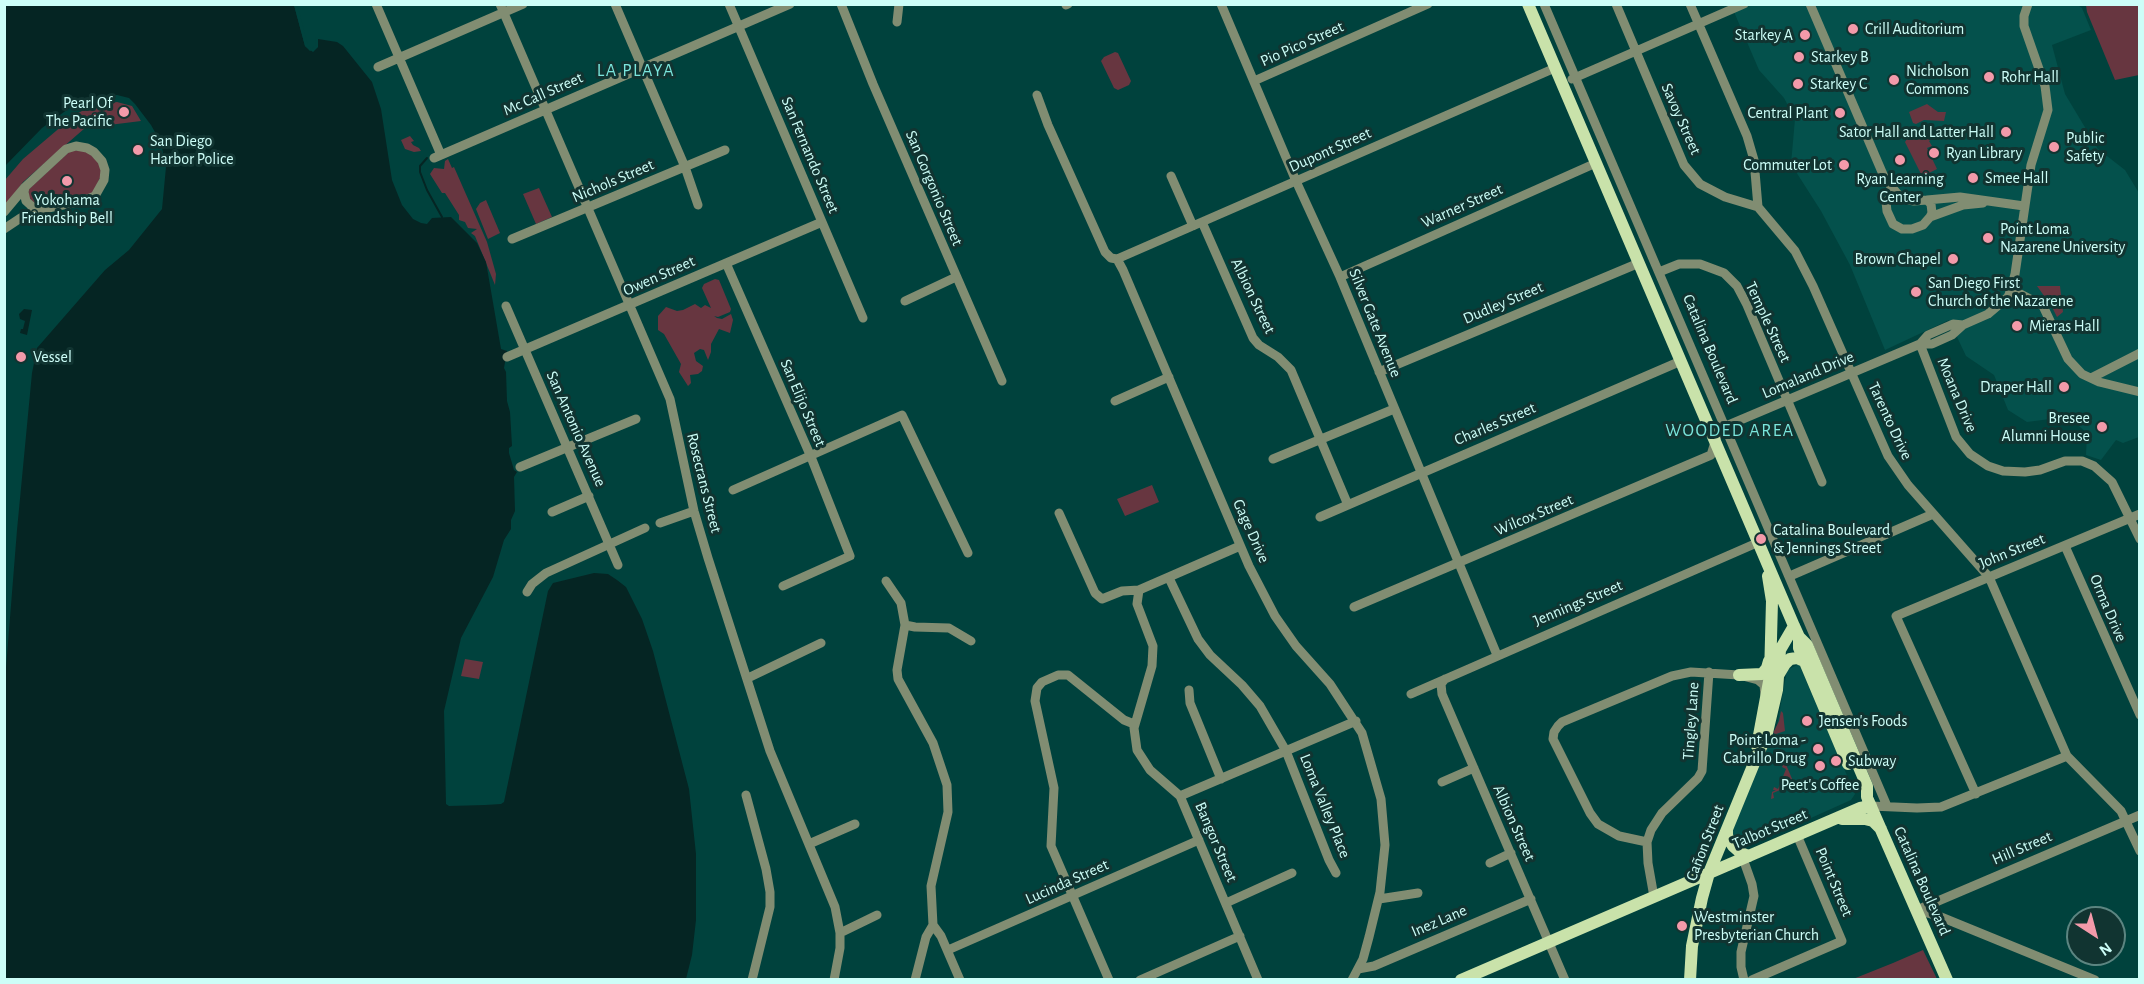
<!DOCTYPE html>
<html>
<head>
<meta charset="utf-8">
<style>
  body { margin:0 }
  #map { position:relative; width:2144px; height:984px; overflow:hidden; background:#00423d; font-family:"Alegreya Sans",sans-serif }
  canvas { display:block }
  .frame { position:absolute; inset:0; border:6px solid #cdfef8; pointer-events:none }
  .north { position:absolute; left:2066px; top:906px; width:60px; height:60px; box-sizing:border-box; background:#113431; border:2px solid #5c8581; border-radius:50%; rotate:144deg; font-size:16px; font-weight:700; line-height:24px; text-align:center; color:#cdfef8 }
  .north::after { content:''; display:block; margin:auto; width:21px; height:27px; background:#f39aaa; clip-path:polygon(50% 0,100% 100%,50% 72%,0 100%) }
</style>
</head>
<body>
<div id="map">
<canvas width="2144" height="984"></canvas>
<div class="frame"></div>
<div class="north">N</div>
</div>
<script>
const ctx = document.querySelector('canvas').getContext('2d');
ctx.lineJoin = 'round';
function fillPath(path, color) {
  ctx.fillStyle = color;
  ctx.fill(path, 'evenodd');
}
function toPath(rows) {
  const path = new Path2D();
  for (const r of rows) {
    path.moveTo(r[0], r[1]);
    for (let i = 2; i < r.length; i += 2) path.lineTo(r[i], r[i + 1]);
  }
  return path;
}
function strokePath(path, color, width, dash) {
  ctx.strokeStyle = color;
  ctx.lineWidth = width;
  ctx.lineCap = dash ? 'butt' : 'round';
  ctx.setLineDash(dash || []);
  ctx.stroke(path);
}
function label(font, color, halo, rows, align = 'center') {
  ctx.font = font + ' "Alegreya Sans",sans-serif';
  ctx.lineWidth = 6;
  ctx.setLineDash([]);
  ctx.textBaseline = 'middle';
  ctx.strokeStyle = halo;
  ctx.fillStyle = color;
  for (const [text, x, y, turn = 0] of rows) {
    ctx.save();
    ctx.translate(x, y);
    ctx.rotate((+turn || 0) * Math.PI / 180);
    ctx.textAlign = isNaN(turn) ? turn : align;
    if (halo) ctx.strokeText(text, 0, 0);
    ctx.fillText(text, 0, 0);
    ctx.restore();
  }
}
fillPath(toPath([
  [2076,4,2082,8,2091,30,2052,45,2065,94,2098,149,2125,170,2139,193,2139,437,2123,443,2116,440,2101,460,2086,455,2087,433,2073,421,2058,418,2027,422,2008,410,1994,375,1966,356,1949,320,1885,350,1850,265,1821,211,1791,164,1795,119,1784,98,1759,70,1731,5],
  [1799,664,1855,794,1851,800,1742,849,1732,834,1734,825,1777,726,1787,670]
]), '#04514c');
fillPath(toPath([
  [2086,5,2139,5,2139,75,2115,80,2087,12],
  [1115,52,1118,53,1131,81,1129,85,1118,90,1114,88,1101,61,1104,57],
  [117,102,132,106,141,121,85,128,23,182,5,207,5,180,23,159,76,114,90,107],
  [1927,104,1938,112,1946,112,1944,121,1924,120,1916,124,1913,123,1909,112],
  [1923,128,1927,129,1932,139,1929,141,1932,146,1927,148,1937,169,1925,175,1921,174,1905,142,1907,139,1913,139,1916,136,1916,131],
  [410,136,414,141,411,142,413,145,419,148,421,151,414,152,405,149,401,140],
  [71,150,87,151,98,161,102,173,94,192,88,196,37,205,29,198,28,190],
  [448,159,452,168,454,167,487,242,496,274,495,285,475,236,471,233,477,229,468,228,465,222,459,220,459,215,445,193,442,193,430,174,434,168,444,169,445,161],
  [539,188,552,217,536,224,523,194],
  [486,200,500,233,488,239,476,209,480,203],
  [715,279,719,280,731,309,730,312,718,317,714,316,717,318,722,319,731,314,733,320,730,333,719,329,711,344,711,352,708,360,704,350,700,349,694,353,696,361,703,366,702,371,698,374,690,375,691,383,688,386,679,372,681,364,664,334,658,330,658,316,666,307,677,311,683,310,695,304,701,308,705,305,711,308,702,288,704,284],
  [2037,286,2060,286,2063,312,2057,317,2052,307],
  [1152,485,1159,502,1125,516,1117,499],
  [465,659,483,662,479,679,461,676],
  [1781,711,1783,713,1785,731,1776,734,1773,733,1779,721],
  [1788,757,1789,759,1785,762,1795,786,1801,786,1790,789,1790,791,1787,787,1773,793,1774,798,1771,799,1772,792,1776,790,1773,790,1774,787,1778,789,1786,769,1782,767,1785,759],
  [1923,950,1937,979,1853,979,1893,963]
]), '#673640');
fillPath(toPath([
  [5,5,294,5,305,46,310,51,318,47,318,39,337,42,343,46,372,82,381,109,392,180,402,205,413,219,421,223,427,224,432,218,451,217,477,243,486,262,501,349,507,351,504,368,506,372,507,401,510,412,512,446,509,448,509,453,514,470,517,472,514,477,515,511,511,520,511,529,504,540,493,577,461,638,444,711,446,804,449,806,485,805,501,804,504,802,548,591,553,583,594,573,608,574,617,580,626,587,642,619,653,651,689,789,696,854,696,920,692,955,686,979,5,979,4,693,17,530,32,373,37,348,105,270,129,250,162,209,166,167,161,143,151,125,135,104,129,98,117,95,90,98,75,104,42,128,5,166],
  [24,309,32,310,27,335,20,333,21,329,23,329,25,321,20,319,19,314]
]), '#052523');
fillPath(toPath([
  [297,4,308,45,311,49,315,46,316,37,318,39,318,47,313,52,305,46,294,5]
]), '#00423d');
strokePath(toPath([
  [427,158,420,166,420,172,427,190,442,217]
]), '#052523', 2);
strokePath(toPath([
  [376,4,441,155],
  [500,4,670,399,694,511,708,558,770,751,835,907,840,933,840,948,834,980],
  [615,4,685,167,698,205],
  [729,4,863,318],
  [841,4,873,84,1002,381],
  [1221,4,1296,181,1340,277,1497,655],
  [1544,4,1887,806],
  [1616,4,1684,165,1700,184,1725,197,1758,207],
  [1690,4,1747,136,1754,160,1758,207,1795,251,1813,286,1888,456,1908,485,1989,577,2067,756,2121,811,2140,851],
  [1810,4,1885,179,1901,198,1914,201,1927,200,1931,204,1932,213,1930,217,1923,225,1912,229,1902,229,1893,224,1887,211,1886,202,1890,198,1901,198],
  [1066,5,1068,4],
  [897,22,899,4],
  [378,67,523,4],
  [1572,79,1744,4],
  [1254,81,1428,4],
  [1037,95,1048,125,1105,252,1111,258,1117,259,1123,270,1249,566,1275,616,1296,646,1330,684,1362,733,1381,799,1385,845,1380,892,1369,937,1363,959,1352,980],
  [434,158,790,4],
  [1171,176,1193,226],
  [25,187,24,192,26,201,36,210],
  [1927,200,1960,197,2024,206],
  [4,212,25,187,66,149,76,146,87,148,94,152,102,161,105,170,104,180,95,196,83,201,33,211,19,219,4,229],
  [1930,217,1963,205,1983,203],
  [1202,222,1253,338,1259,345,1278,357,1291,370,1348,505],
  [512,239,725,150],
  [1117,259,1555,68],
  [726,263,811,457,850,556,783,586],
  [1659,272,1679,264,1700,264,1724,273,1737,286,1747,305,1822,482],
  [1340,277,1596,163],
  [2011,289,2043,306,2068,359,2082,374,2099,382,2140,392],
  [905,301,956,277],
  [506,306,618,565],
  [1920,344,1932,344,1952,335,1963,325,1988,314,2008,297,2011,289,2015,274,2031,165,2048,110,2045,86,2024,26,2024,16,2028,4],
  [1920,344,1956,437,1970,454,1988,466,2003,471,2025,472,2040,470,2065,461,2082,461,2094,466,2112,482,2140,539],
  [507,357,822,222],
  [1379,372,1639,263],
  [2091,378,2140,353],
  [1115,401,1169,377],
  [1273,459,1394,409],
  [520,467,636,419],
  [733,490,902,415,968,553],
  [552,512,589,496],
  [1059,513,1095,593,1102,599,1122,591,1139,590,1240,546],
  [1320,517,1681,361],
  [660,523,694,511],
  [2065,546,2140,715],
  [1790,576,1933,514],
  [1169,578,1198,639,1210,655,1242,685,1260,706,1286,751,1329,860,1336,873],
  [886,581,901,603,905,625,897,670,898,679,933,743,947,785,948,812,931,886,933,925,926,937,915,980],
  [1139,590,1137,604,1153,646,1152,666,1134,728,1137,750,1150,770,1180,796,1258,980],
  [527,592,532,584,546,573,645,528],
  [1354,607,1711,455,1719,429,1920,344,1928,335,1953,324,1963,325],
  [905,625,915,627,949,628,971,641],
  [748,678,821,643],
  [1445,679,1441,684,1442,694,1565,980],
  [1189,690,1190,703,1221,779],
  [1411,694,1759,542],
  [1442,782,1474,768],
  [1976,794,1896,616,2140,514],
  [746,795,766,869,770,892,770,907,752,980],
  [1180,796,1356,721],
  [1871,806,1917,808,1941,807,2067,756],
  [1647,842,1619,836,1598,824,1590,813,1553,739,1554,732,1558,726,1562,722,1672,676,1691,672,1739,675,1758,680,1764,685,1765,695],
  [809,844,855,824],
  [1741,853,1752,884,1754,896,1741,952,1741,967,1744,980],
  [1490,863,1511,853],
  [1654,897,1648,863,1647,842,1651,830,1662,813,1698,778,1702,771,1709,672],
  [1379,899,1418,893],
  [1226,903,1292,873],
  [1917,910,2140,815],
  [1917,910,1941,917,2095,980],
  [933,925,941,936,960,980],
  [840,933,877,915],
  [948,950,1199,840],
  [1358,969,1374,966,1531,899],
  [1109,980,1051,846,1054,788,1035,701,1037,688,1042,682,1058,675,1068,675,1124,720,1134,724],
  [1140,980,1240,936],
  [1752,980,1842,941,1797,835]
]), '#818d72', 9);
strokePath(toPath([
  [1528,4,1794,626,1799,637,1807,645,1867,786,1867,797],
  [1799,637,1799,648,1848,764],
  [1779,674,1785,664,1790,659,1797,658,1804,661],
  [1739,675,1762,674,1767,668,1769,661],
  [1757,746,1770,676,1772,601,1768,576],
  [1868,800,1947,980],
  [1842,819,1865,819,1873,821,1881,829],
  [1727,830,1727,836,1733,846,1741,853,1749,856],
  [1461,980,1860,808,1871,806],
  [1690,980,1692,946,1702,898,1709,873,1757,756,1766,737,1777,690,1780,650,1794,626]
]), '#c9e2aa', 12);
for (const [x, y, r, color] of [
  [1853,29,6,"#f39aaa"],
  [1805,35,6,"#f39aaa"],
  [1799,57,6,"#f39aaa"],
  [1989,77,6,"#f39aaa"],
  [1894,80,6,"#f39aaa"],
  [1798,84,6,"#f39aaa"],
  [124,112,6,"#f39aaa"],
  [1840,113,6,"#f39aaa"],
  [2006,132,6,"#f39aaa"],
  [2054,147,6,"#f39aaa"],
  [138,150,6,"#f39aaa"],
  [1934,153,6,"#f39aaa"],
  [1900,160,6,"#f39aaa"],
  [1844,165,6,"#f39aaa"],
  [1973,178,6,"#f39aaa"],
  [67,181,6,"#f39aaa"],
  [1988,238,6,"#f39aaa"],
  [1953,259,6,"#f39aaa"],
  [1916,292,6,"#f39aaa"],
  [2017,326,6,"#f39aaa"],
  [21,357,6,"#f39aaa"],
  [2064,387,6,"#f39aaa"],
  [2102,427,6,"#f39aaa"],
  [1761,539,6,"#f39aaa"],
  [1807,721,6,"#f39aaa"],
  [1818,749,6,"#f39aaa"],
  [1836,761,6,"#f39aaa"],
  [1820,766,6,"#f39aaa"],
  [1682,926,6,"#f39aaa"]
]) {
  const dot = new Path2D();
  dot.arc(x, y, r, 0, 2 * Math.PI);
  ctx.fillStyle = color;
  ctx.fill(dot);
  strokePath(dot, '#113431', 2);
}
label('16px', '#cdfef8', '#113431', [
  ["Crill Auditorium",1865,29],
  ["Starkey A",1793,35,"right"],
  ["Starkey B",1811,57],
  ["Nicholson",1906,71],
  ["Commons",1906,89],
  ["Rohr Hall",2001,77],
  ["Starkey C",1810,84],
  ["Pearl Of",112,103,"right"],
  ["The Pacific",112,121,"right"],
  ["Central Plant",1828,113,"right"],
  ["Sator Hall and Latter Hall",1994,132,"right"],
  ["Public",2066,138],
  ["Safety",2066,156],
  ["San Diego",150,141],
  ["Harbor Police",150,159],
  ["Ryan Library",1946,153],
  ["Commuter Lot",1832,165,"right"],
  ["Smee Hall",1985,178],
  ["Ryan Learning",1900,179,"center"],
  ["Center",1900,197,"center"],
  ["Yokohama",67,200,"center"],
  ["Friendship Bell",67,218,"center"],
  ["Point Loma",2000,229],
  ["Nazarene University",2000,247],
  ["Brown Chapel",1941,259,"right"],
  ["San Diego First",1928,283],
  ["Church of the Nazarene",1928,301],
  ["Mieras Hall",2029,326],
  ["Vessel",33,357],
  ["Draper Hall",2052,387,"right"],
  ["Bresee",2090,418,"right"],
  ["Alumni House",2090,436,"right"],
  ["Catalina Boulevard",1773,530],
  ["& Jennings Street",1773,548],
  ["Jensen's Foods",1819,721],
  ["Point Loma -",1806,740,"right"],
  ["Cabrillo Drug",1806,758,"right"],
  ["Subway",1848,761],
  ["Peet's Coffee",1820,785,"center"],
  ["Westminster",1694,917],
  ["Presbyterian Church",1694,935]
], 'left');
label('16px', '#cdfef8', '#113431', [
  ["Pio Pico Street",1302,44,-24],
  ["Mc Call Street",543,94,-24],
  ["Savoy Street",1681,119,66],
  ["Dupont Street",1330,150,-24],
  ["San Fernando Street",810,155,67],
  ["Nichols Street",613,181,-23],
  ["San Gorgonio Street",934,188,67],
  ["Warner Street",1462,206,-24],
  ["Owen Street",659,276,-24],
  ["Albion Street",1253,296,64],
  ["Dudley Street",1503,303,-23],
  ["Temple Street",1768,322,65],
  ["Silver Gate Avenue",1375,323,68],
  ["Catalina Boulevard",1710,349,67],
  ["Lomaland Drive",1808,375,-23],
  ["Moana Drive",1957,395,67],
  ["San Elijo Street",803,403,67],
  ["Tarento Drive",1890,421,65],
  ["Charles Street",1495,424,-23],
  ["San Antonio Avenue",576,429,66],
  ["Rosecrans Street",704,483,76],
  ["Wilcox Street",1534,515,-23],
  ["Gage Drive",1251,531,66],
  ["John Street",2012,551,-22],
  ["Jennings Street",1578,603,-23],
  ["Orma Drive",2108,608,67],
  ["Tingley Lane",1691,721,-86],
  ["Loma Valley Place",1325,806,68],
  ["Albion Street",1514,823,66],
  ["Talbot Street",1770,829,-23],
  ["Bangor Street",1216,842,67],
  ["Cañon Street",1705,843,-69],
  ["Hill Street",2022,848,-23],
  ["Catalina Boulevard",1922,881,66],
  ["Lucinda Street",1067,882,-24],
  ["Point Street",1834,882,67],
  ["Inez Lane",1439,921,-23]
]);
ctx.letterSpacing = '1.5px';
label('18px', '#7ae5dc', '#113431', [
  ["LA PLAYA",636,71],
  ["WOODED AREA",1730,431]
]);
ctx.letterSpacing = '0px';
</script>
</body>
</html>
